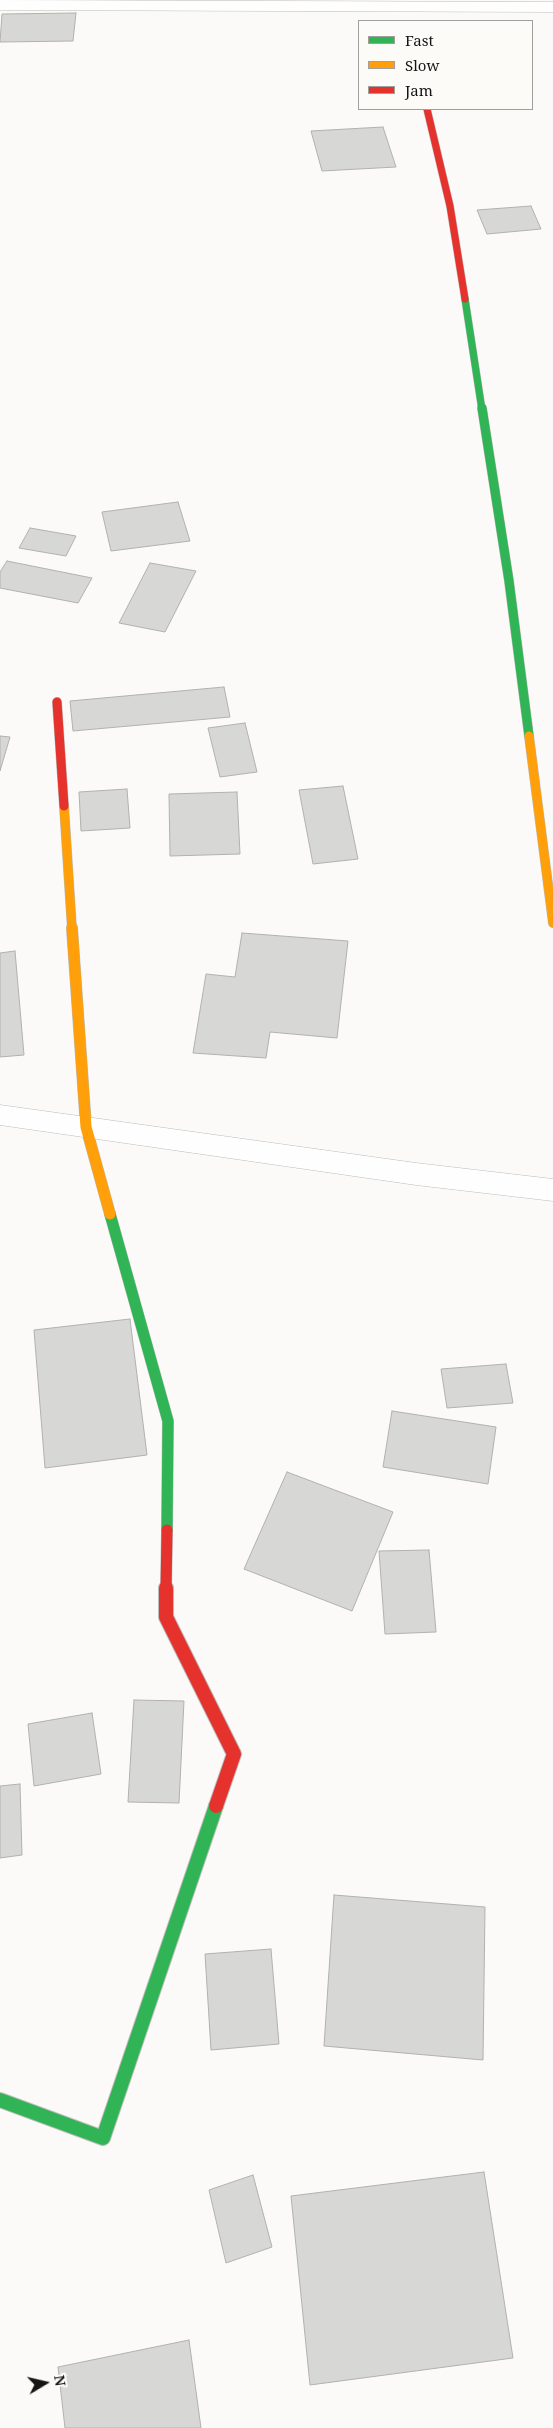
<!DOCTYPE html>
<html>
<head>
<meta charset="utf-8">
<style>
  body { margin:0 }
  #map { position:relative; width:553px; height:2428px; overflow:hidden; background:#fbfaf8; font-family:"Noto Serif",serif }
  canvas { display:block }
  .legend { position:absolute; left:358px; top:20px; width:175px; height:90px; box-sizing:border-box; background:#fcfbf7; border:1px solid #a09f9c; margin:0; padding:6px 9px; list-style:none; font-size:15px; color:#151514 }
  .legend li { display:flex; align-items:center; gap:10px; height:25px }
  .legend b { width:25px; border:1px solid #a09f9c }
  .north { position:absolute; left:20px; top:2358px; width:50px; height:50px; -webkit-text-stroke:4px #fcfbf7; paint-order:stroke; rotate:81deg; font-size:14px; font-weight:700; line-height:20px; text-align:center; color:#151514 }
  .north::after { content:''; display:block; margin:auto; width:18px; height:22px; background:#151514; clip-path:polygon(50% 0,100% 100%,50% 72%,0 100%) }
</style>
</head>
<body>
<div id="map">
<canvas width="553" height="2428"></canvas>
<ul class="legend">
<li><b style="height:6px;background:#30b455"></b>Fast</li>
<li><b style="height:6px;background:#ff9f0a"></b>Slow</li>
<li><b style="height:6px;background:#e5322d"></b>Jam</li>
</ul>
<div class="north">N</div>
</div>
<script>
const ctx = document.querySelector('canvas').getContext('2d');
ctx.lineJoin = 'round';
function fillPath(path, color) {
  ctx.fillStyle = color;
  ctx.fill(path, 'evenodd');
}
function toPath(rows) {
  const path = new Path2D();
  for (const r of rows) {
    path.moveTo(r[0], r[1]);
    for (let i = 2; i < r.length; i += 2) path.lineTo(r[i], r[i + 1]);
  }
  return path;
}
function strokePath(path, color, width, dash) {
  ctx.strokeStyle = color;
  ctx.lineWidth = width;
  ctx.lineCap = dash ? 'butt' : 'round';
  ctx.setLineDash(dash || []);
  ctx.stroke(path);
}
const building = toPath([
  [76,13,73,41,0,42,2,14,76,13],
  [383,127,396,167,322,171,311,131,383,127],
  [531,206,541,229,487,234,477,210,531,206],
  [178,502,190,541,111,551,102,512,178,502],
  [30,528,76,536,66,556,19,548,30,528],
  [7,561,92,578,78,603,0,588,0,572,7,561],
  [150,563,196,571,165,632,119,623,150,563],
  [224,687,230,717,73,731,70,701,224,687],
  [245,723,257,772,220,777,208,728,245,723],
  [0,736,10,737,0,771,0,736],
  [343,786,358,859,313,864,299,790,343,786],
  [127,789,130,828,81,831,79,792,127,789],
  [237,792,240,854,170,856,169,794,237,792],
  [242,933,348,941,337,1038,270,1032,266,1058,193,1053,206,974,235,977,242,933],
  [15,951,24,1055,0,1057,0,953,15,951],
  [130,1319,147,1455,45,1468,34,1330,130,1319],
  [506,1364,513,1403,447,1408,441,1369,506,1364],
  [392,1411,496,1427,488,1484,383,1467,392,1411],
  [287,1472,393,1512,352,1611,244,1569,287,1472],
  [429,1550,436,1632,385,1634,379,1551,429,1550],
  [134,1700,184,1701,179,1803,128,1802,134,1700],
  [92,1713,101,1774,34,1786,28,1724,92,1713],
  [20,1784,22,1855,0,1858,0,1786,20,1784],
  [334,1895,485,1907,483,2060,324,2046,334,1895],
  [271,1949,279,2044,211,2050,205,1954,271,1949],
  [484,2172,513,2358,310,2385,291,2196,484,2172],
  [253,2175,272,2247,226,2263,209,2190,253,2175],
  [189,2340,201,2428,65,2428,58,2367,189,2340]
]);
fillPath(building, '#d7d7d5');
strokePath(building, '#b2b1b0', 1);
const street = toPath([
  [0,0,553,2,553,12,0,10,0,0],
  [0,1105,416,1163,553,1179,553,1201,416,1185,0,1125,0,1105]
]);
const fastFar3 = toPath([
  [465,299,482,410]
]);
const fastFar2 = toPath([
  [482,408,509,581,529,736]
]);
const fastFar1 = toPath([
  [110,1214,168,1421,167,1530]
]);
const fast = toPath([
  [0,2100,103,2138,216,1806]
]);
const slowFar1 = toPath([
  [529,736,553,923],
  [64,806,72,929]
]);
const slow = toPath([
  [72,928,86,1127,110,1214]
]);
const jamFar3 = toPath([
  [427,109,450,206,465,299]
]);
const jamFar2 = toPath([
  [57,702,64,806]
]);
const jamFar1 = toPath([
  [166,1590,167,1530]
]);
const jam = toPath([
  [166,1588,166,1617,234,1754,216,1806]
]);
strokePath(street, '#bcbcba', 1);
strokePath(fastFar3, '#bcbcba', 8);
strokePath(fastFar2, '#bcbcba', 10);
strokePath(fastFar1, '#bcbcba', 12);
strokePath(fast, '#bcbcba', 16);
strokePath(slowFar1, '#bcbcba', 10);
strokePath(slow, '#bcbcba', 12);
strokePath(jamFar3, '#bcbcba', 8);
strokePath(jamFar2, '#bcbcba', 10);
strokePath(jamFar1, '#bcbcba', 12);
strokePath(jam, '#bcbcba', 16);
fillPath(street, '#fefefe');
strokePath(fastFar3, '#30b455', 7);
strokePath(fastFar2, '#30b455', 9);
strokePath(fastFar1, '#30b455', 11);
strokePath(fast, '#30b455', 14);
strokePath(slowFar1, '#ff9f0a', 9);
strokePath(slow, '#ff9f0a', 11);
strokePath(jamFar3, '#e5322d', 7);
strokePath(jamFar2, '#e5322d', 9);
strokePath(jamFar1, '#e5322d', 11);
strokePath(jam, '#e5322d', 14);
</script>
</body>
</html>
